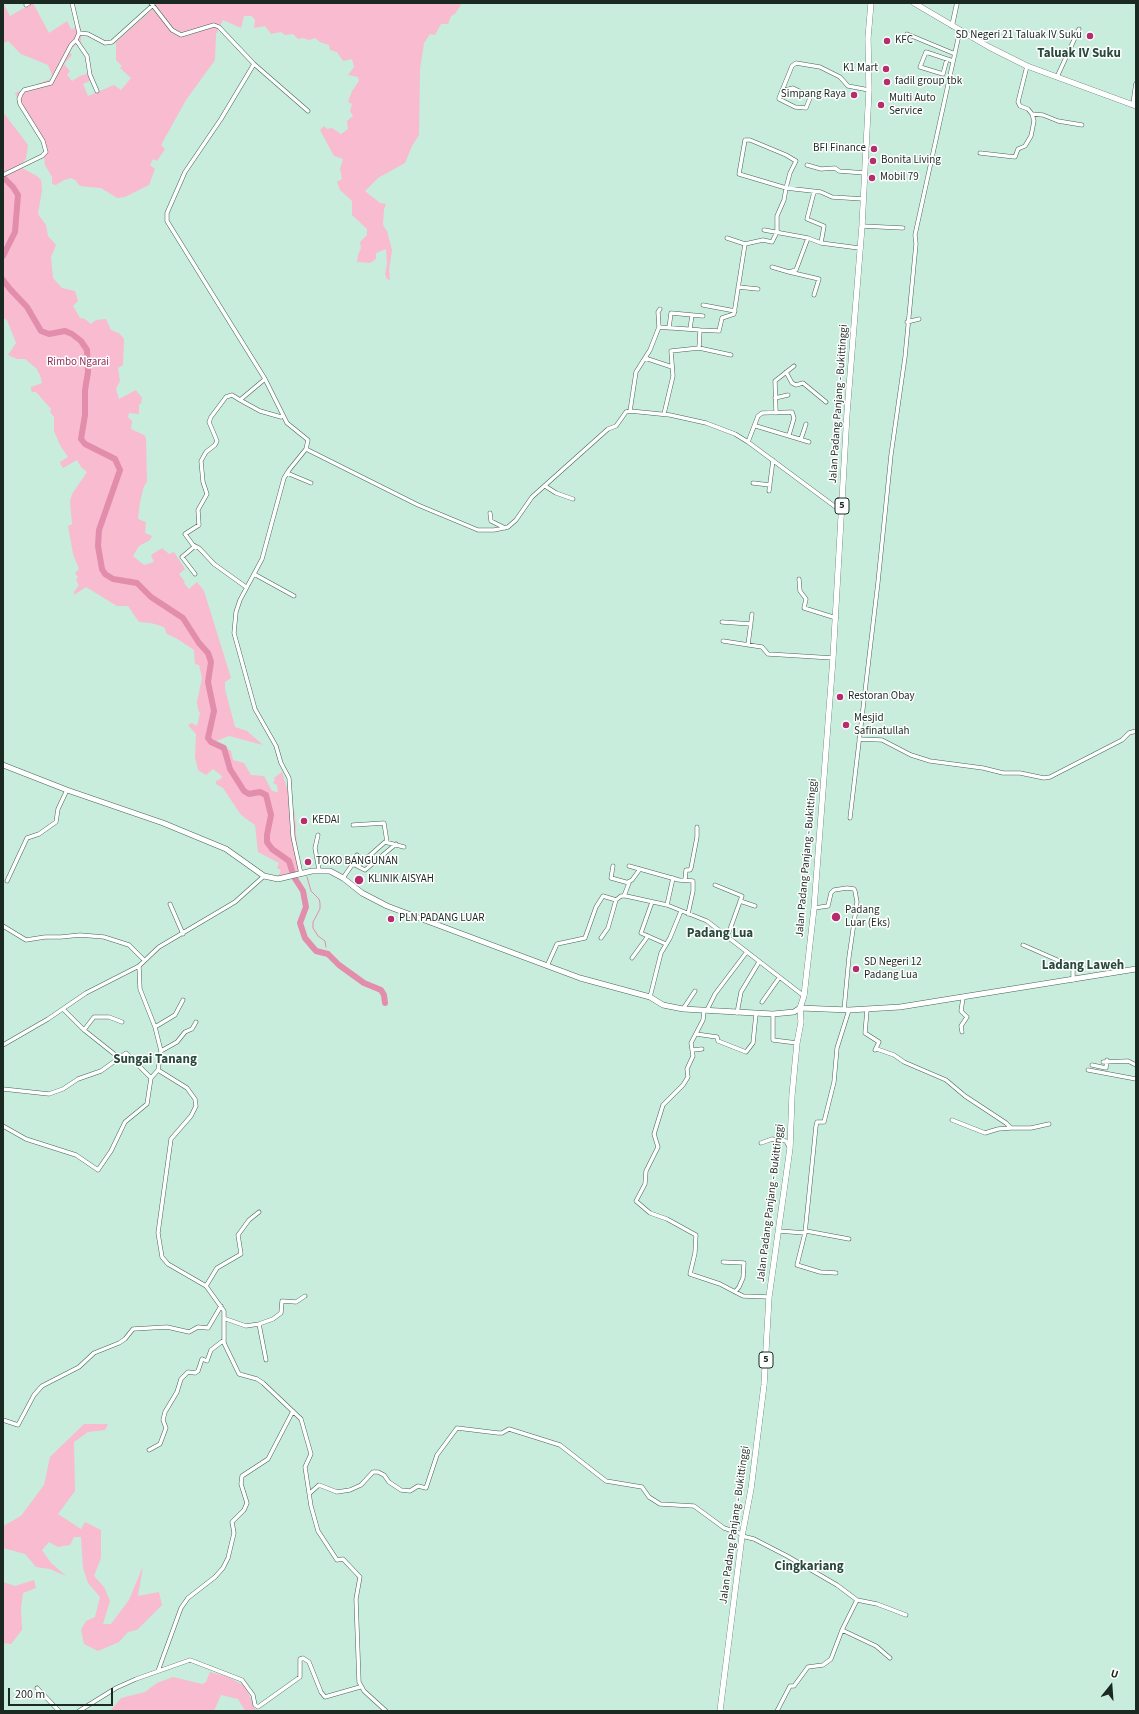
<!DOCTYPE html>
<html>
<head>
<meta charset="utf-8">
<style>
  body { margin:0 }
  #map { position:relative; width:1139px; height:1714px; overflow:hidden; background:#c8eddd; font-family:"Source Sans 3",sans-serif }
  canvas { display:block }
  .frame { position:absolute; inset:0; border:4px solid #1b2923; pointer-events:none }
  .north { position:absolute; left:1091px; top:1666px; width:40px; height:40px; -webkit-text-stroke:3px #fff; paint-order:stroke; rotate:17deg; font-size:11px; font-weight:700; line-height:16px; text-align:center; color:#1b2923 }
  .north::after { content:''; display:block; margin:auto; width:14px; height:18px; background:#1b2923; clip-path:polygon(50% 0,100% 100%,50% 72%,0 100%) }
  .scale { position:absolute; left:8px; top:1688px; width:105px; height:18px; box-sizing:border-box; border:2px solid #1b2923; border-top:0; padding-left:5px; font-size:12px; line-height:14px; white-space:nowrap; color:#1b2923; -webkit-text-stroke:3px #fff; paint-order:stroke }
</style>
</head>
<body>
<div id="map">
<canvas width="1139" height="1714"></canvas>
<div class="frame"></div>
<div class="north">U</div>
<div class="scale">200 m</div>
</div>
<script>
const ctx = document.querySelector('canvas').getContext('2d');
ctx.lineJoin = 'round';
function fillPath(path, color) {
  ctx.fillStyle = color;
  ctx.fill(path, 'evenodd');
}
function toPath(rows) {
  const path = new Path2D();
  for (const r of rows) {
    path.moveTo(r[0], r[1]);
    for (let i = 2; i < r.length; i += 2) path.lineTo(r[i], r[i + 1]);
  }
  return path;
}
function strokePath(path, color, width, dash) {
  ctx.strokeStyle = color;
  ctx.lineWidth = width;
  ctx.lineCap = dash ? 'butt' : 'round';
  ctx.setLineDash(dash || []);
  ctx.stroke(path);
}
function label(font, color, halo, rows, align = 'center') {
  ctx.font = font + ' "Source Sans 3",sans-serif';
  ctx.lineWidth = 3;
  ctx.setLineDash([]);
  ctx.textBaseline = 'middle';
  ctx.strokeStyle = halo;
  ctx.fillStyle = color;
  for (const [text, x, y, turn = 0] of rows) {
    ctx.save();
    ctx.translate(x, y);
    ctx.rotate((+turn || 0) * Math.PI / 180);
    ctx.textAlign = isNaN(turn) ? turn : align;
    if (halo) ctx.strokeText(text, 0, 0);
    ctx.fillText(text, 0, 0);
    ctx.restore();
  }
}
fillPath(toPath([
  [3,3,10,16,33,3,49,33,67,21,71,29,81,27,81,42,68,50,72,55,64,64,70,71,67,75,72,81,80,76,92,72,94,79,83,84,88,96,114,85,121,90,131,78,120,68,122,66,116,60,116,42,154,8,152,3,462,3,455,14,451,16,448,24,441,24,435,35,430,34,424,43,420,69,419,135,412,146,405,163,378,178,365,191,380,203,386,204,384,209,383,225,387,231,392,250,389,270,390,280,387,279,385,274,387,264,386,249,376,253,376,259,370,263,357,262,358,255,361,248,360,242,367,235,367,229,352,215,352,201,340,190,337,182,342,179,340,169,343,159,334,156,320,130,324,126,327,129,332,128,341,134,348,129,347,121,353,116,350,111,352,104,348,102,352,91,359,81,358,77,348,75,354,67,352,59,343,61,337,52,330,50,329,45,320,42,315,38,309,40,303,38,298,39,293,34,285,35,281,32,271,34,265,26,254,28,255,20,252,16,244,16,241,28,223,20,216,34,215,60,186,100,161,145,165,149,157,161,153,159,150,165,155,169,149,185,125,197,117,198,101,188,80,186,75,180,71,178,64,180,56,185,52,184,52,177,45,165,42,142,22,110,15,93,53,78,48,65,21,54,8,41,3,43],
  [3,112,28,145,26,159,21,164,22,168,37,176,41,180,42,190,38,214,46,225,48,236,56,245,51,257,53,278,62,288,75,291,78,301,73,306,80,318,85,319,91,324,96,320,106,319,111,330,119,333,124,339,123,365,118,368,120,381,116,389,119,399,136,390,142,398,141,404,139,404,139,414,129,413,128,417,132,421,131,429,144,435,146,438,147,482,144,486,140,502,138,519,146,522,145,533,152,536,150,540,139,546,133,556,144,565,154,562,151,555,162,548,169,554,174,552,185,569,179,574,185,582,184,583,189,589,197,582,204,591,231,678,225,682,225,689,235,727,247,731,263,745,229,736,214,742,231,751,233,760,244,763,251,775,264,776,272,791,278,792,277,785,273,783,275,780,274,778,282,772,295,815,297,850,301,871,309,874,276,881,281,870,277,868,279,863,258,852,255,825,241,815,223,788,216,784,216,781,221,779,222,776,213,769,206,775,198,770,195,757,196,734,188,725,192,723,197,726,200,713,198,710,197,702,202,678,199,665,195,664,194,650,176,638,167,634,164,627,151,623,139,622,128,606,117,606,86,587,74,595,74,592,79,585,76,580,78,577,75,573,79,569,73,554,68,526,72,524,70,501,72,494,87,472,81,467,77,460,63,468,61,465,60,462,68,457,60,445,54,431,54,417,50,412,51,409,36,392,32,392,31,390,31,387,42,383,40,375,37,369,25,359,17,359,8,355,16,343,7,320,3,318],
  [84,1424,108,1424,105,1430,88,1432,74,1442,75,1491,58,1514,81,1529,85,1522,101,1530,101,1558,94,1576,104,1587,110,1601,103,1624,111,1624,129,1600,143,1566,138,1596,159,1592,162,1605,137,1630,128,1632,119,1642,98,1651,84,1644,81,1630,86,1621,95,1617,100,1597,88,1583,83,1568,81,1537,74,1537,70,1545,58,1547,49,1542,42,1550,51,1563,66,1576,50,1569,36,1567,25,1554,3,1548,3,1526,21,1516,44,1485,50,1457],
  [34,1580,36,1588,23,1593,21,1608,22,1630,11,1644,3,1643,3,1582,15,1586],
  [210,1672,228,1677,245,1686,255,1709,261,1711,245,1711,238,1699,221,1695,214,1711,110,1711,121,1698,145,1692,157,1683,173,1677,202,1684,206,1682]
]), '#f8bbcf');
strokePath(toPath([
  [307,877,311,891,319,899,320,903,320,909,313,922,313,928,318,936,325,941,326,947]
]), '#e28dab', 1);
strokePath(toPath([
  [3,177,13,187,18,195,15,232,3,256],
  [3,280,10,289,27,307,41,331,49,334,65,331,72,334,81,341,87,350,88,372,85,390,85,415,81,439,85,444,115,459,120,470,99,530,98,546,102,569,105,574,113,579,137,583,151,597,183,618,199,643,208,653,211,662,208,682,214,711,208,738,211,742,224,748,230,769,244,791,249,794,260,792,266,795,271,815,267,835,267,842,272,849,289,861,294,877,303,891,306,907,300,923,305,938,316,951,328,954,339,965,364,983,381,990,384,995,385,1003]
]), '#e28dab', 6);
const minor = toPath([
  [151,3,172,30,181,35,214,25,219,27,254,64,308,111],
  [26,5,29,3],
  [79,33,88,34,105,43,112,42,153,5],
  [907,34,955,54],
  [76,40,87,56,90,75,97,91],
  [947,59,943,74,920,67,926,52,953,61],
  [254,64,221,119,185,172,167,213,167,221,265,379,287,423,308,440,306,449,289,470,284,478,262,559,240,600,236,612,234,633,255,709,276,746,281,763,289,778,293,837,301,874],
  [1057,77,1079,29],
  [782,91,793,88,809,96,810,98,806,108,795,107,779,99,779,98,792,66,796,63,820,67,840,77,848,86,869,90],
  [1032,114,1043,115,1058,121,1082,125],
  [980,153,1015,157,1018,149,1025,146,1031,136,1034,121,1032,114,1028,109,1020,106,1018,102,1027,66],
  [807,165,821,169,835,168,839,171,865,173],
  [3,175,42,156,46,152,43,141,20,104,19,99,21,94,24,90,51,83,71,45,76,40,79,33,72,3],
  [814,192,807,219,824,226,821,243],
  [862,226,903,228],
  [764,230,808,238,821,243,859,248],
  [727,238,745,244],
  [808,238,796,270,789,272,819,279,814,295],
  [772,267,789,272],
  [738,287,758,289],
  [703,305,735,311],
  [907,322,919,319],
  [659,327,700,330],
  [669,328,671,313,703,316],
  [690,329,692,315],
  [699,348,731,355],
  [645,358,672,367],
  [786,372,792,383,796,385,803,383,826,402],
  [775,398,788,395],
  [240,400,260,411,281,417,283,415],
  [630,411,636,372,650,350,659,327,658,312,660,309],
  [776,413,775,381,794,366],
  [664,414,673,376,671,351,699,348,700,330,719,331,722,318,734,314,745,244,763,240,772,242,777,232,777,216,784,200,786,188,790,173,796,161,786,155,750,140,745,140,739,174,786,188,821,192,832,197,863,199],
  [756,426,809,442],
  [801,439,806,424],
  [748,442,758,416,762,413,792,412,794,418,789,435],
  [306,449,418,505,478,530,494,530,508,527,516,520,532,497,608,429,616,426,626,412,630,411,670,415,706,423,735,434,748,442,841,511],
  [287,473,311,483],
  [753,483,770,485],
  [545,486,556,493,573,499],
  [769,491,773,460],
  [490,513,491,521,505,528],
  [195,574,182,557,195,546],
  [254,574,294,596],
  [799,579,800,591,806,599,804,608,836,618],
  [246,587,214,564,199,548,193,545,185,534,199,525,198,510,207,494,203,482,201,461,206,452,215,445,217,441,209,422,211,417,226,397,232,395,240,400,265,379],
  [722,622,751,624],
  [723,641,762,647,768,654,833,658],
  [748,645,752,614],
  [859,739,882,740,911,755,930,761,983,768,1003,773,1020,773,1044,778,1050,777,1122,740,1129,733,1136,731],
  [850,818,878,582,891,455,905,357,916,244,915,235,960,30],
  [353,825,384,823,387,842],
  [318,835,315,848,319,870],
  [352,865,353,860,357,855],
  [357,866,365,870,396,844],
  [613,866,611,878,629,883,624,896],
  [629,866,679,880,693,881,693,891,688,914],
  [343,878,352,865,359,865,385,842,404,847],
  [685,880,686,870,690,870,691,868,697,837,697,827],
  [7,881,27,838,39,834,56,822,58,809,67,790],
  [628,882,632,880,640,869],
  [715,885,742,896,729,932,726,936],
  [740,901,755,906],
  [652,902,641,933,666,944],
  [170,904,183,934],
  [667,905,673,878],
  [814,908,828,906,831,893,834,890,847,888,854,889,855,891,857,902,849,957,844,1010],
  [3,926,26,940,45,937,61,937,80,935,104,937,129,945,144,960],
  [601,938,608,928,616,900],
  [1023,945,1071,966,1073,969,1073,980],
  [632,958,648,936],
  [139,966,140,989,155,1027,161,1051,158,1070,187,1088,195,1099,196,1106,191,1116,171,1139,158,1233,162,1257,168,1264,206,1286,224,1311,224,1343,239,1374,257,1379,263,1383,301,1419,311,1454,305,1467,311,1506,318,1531,337,1560,343,1559,360,1577,356,1599,359,1682,364,1691,386,1711],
  [547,966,557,944,585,938,596,907,603,896,616,900,621,896,626,896,667,905,707,921,804,996],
  [650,997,661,953,670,938,681,911],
  [762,1002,779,978],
  [63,1009,84,1030,118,1057],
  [683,1009,695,991],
  [707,1010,715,994,746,953],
  [867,1010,865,1033,879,1042,875,1050,877,1049,894,1055,904,1062,946,1080,965,1096,1006,1123,1011,1128,1031,1128,1049,1124],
  [704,1011,703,1020,691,1043,693,1056,687,1069,688,1077,683,1085,663,1105,654,1134,658,1147,646,1171,645,1184,636,1201,650,1213,667,1219,696,1235,695,1253,690,1274,720,1284,743,1296,769,1297],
  [737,1013,741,992,759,962],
  [773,1014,773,1040,797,1043],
  [155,1027,175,1015,183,1000],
  [84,1030,94,1017,109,1017,122,1022],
  [962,1032,961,1026,967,1017,961,1011,963,998],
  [696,1034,717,1037,718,1041,746,1052,753,1043,756,1014],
  [3,1045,48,1019,86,993,139,966,159,947,235,902,264,876],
  [693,1050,702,1049],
  [161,1051,177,1042,185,1032,192,1029,196,1022],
  [1103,1062,1128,1061,1136,1065],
  [1092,1065,1106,1068,1107,1060],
  [1088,1070,1136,1079],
  [3,1089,49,1094,63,1089,78,1079,101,1071,126,1053,151,1078],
  [952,1120,985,1133,998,1129,1011,1128],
  [3,1126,26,1139,76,1155,98,1170,111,1151,125,1122,147,1104,151,1078,158,1070],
  [761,1143,772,1139,786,1141,789,1147],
  [779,1231,805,1233],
  [806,1231,849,1239],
  [723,1262,744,1263,743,1278,739,1287,735,1292],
  [836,1273,820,1272,797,1265,805,1233,816,1126,817,1122,824,1122,834,1082,837,1048,849,1010],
  [206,1286,217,1268,241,1254,238,1235,249,1220,259,1212],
  [226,1319,246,1326,259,1324,273,1319,281,1313,282,1301,296,1302,305,1296],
  [259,1324,266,1360],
  [3,1420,18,1425,34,1395,42,1386,79,1367,94,1353,119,1343,125,1339,133,1329,167,1327,189,1332,198,1327,208,1328,221,1306],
  [149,1450,160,1444,166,1428,163,1420,165,1412,177,1392,181,1379,188,1372,195,1373,198,1371,202,1359,207,1361,211,1350,224,1340],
  [310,1493,319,1485,337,1492,350,1490,361,1485,373,1472,378,1472,384,1475,389,1482,401,1490,410,1491,418,1486,426,1488,437,1455,457,1428,498,1433,502,1433,509,1429,560,1445,606,1481,642,1487,649,1497,660,1504,694,1506,724,1528,742,1534],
  [742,1536,754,1539,787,1556,837,1585,857,1600,842,1630,831,1659,823,1665,808,1667,794,1686,790,1686,777,1711],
  [857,1600,877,1604,906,1615],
  [842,1630,876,1646,890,1658],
  [158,1671,181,1608,188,1598,215,1577,223,1568,228,1558,234,1533,232,1522,244,1510,247,1503,241,1484,242,1476,268,1459,293,1411],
  [37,1688,59,1711],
  [79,1711,116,1688,136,1679,190,1660,242,1680,253,1695,255,1705,258,1707,300,1677,300,1659,303,1658,309,1662,321,1692,325,1697,360,1687]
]);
const tertiary = toPath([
  [952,26,957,3],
  [1133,105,1136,84]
]);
const secondary = toPath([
  [3,765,67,790,163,823,226,849,264,876,278,879,312,871,330,871,343,878,362,893,387,906,580,978,650,997,663,1005,683,1009,773,1014,794,1012,800,1008,849,1010,900,1007,1136,969]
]);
const trunk = toPath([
  [914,3,989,47,1027,66,1136,106],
  [720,1711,742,1536,751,1489,764,1385,769,1297,790,1148,792,1095,797,1043,801,1022,800,1008,804,996,814,908,833,658,847,413,862,226,869,90,868,38,871,3]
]);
strokePath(minor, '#446557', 4.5);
strokePath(tertiary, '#446557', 5);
strokePath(secondary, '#446557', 6);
strokePath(trunk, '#446557', 6);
strokePath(minor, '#fff', 3.5);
strokePath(tertiary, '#fff', 4);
strokePath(secondary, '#fff', 5);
strokePath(trunk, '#fff', 5.5);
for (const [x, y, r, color] of [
  [1090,36,4,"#b62d6d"],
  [887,41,4,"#b62d6d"],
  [886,69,4,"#b62d6d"],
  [887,82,4,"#b62d6d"],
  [854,95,4,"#b62d6d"],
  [881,105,4,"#b62d6d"],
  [874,149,4,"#b62d6d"],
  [873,161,4,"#b62d6d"],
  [872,178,4,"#b62d6d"],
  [840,697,4,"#b62d6d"],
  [846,725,4,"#b62d6d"],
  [304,821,4,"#b62d6d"],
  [308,862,4,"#b62d6d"],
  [359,880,5,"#b62d6d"],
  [836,917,5,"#b62d6d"],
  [391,919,4,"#b62d6d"],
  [856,969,4,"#b62d6d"]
]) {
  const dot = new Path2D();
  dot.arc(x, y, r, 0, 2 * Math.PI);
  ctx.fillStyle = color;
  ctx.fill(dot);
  strokePath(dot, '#fff', 1.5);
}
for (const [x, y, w] of [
  [842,506,14],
  [766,1360,14]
]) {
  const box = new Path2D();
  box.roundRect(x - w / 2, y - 8, w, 16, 3);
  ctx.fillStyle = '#fff';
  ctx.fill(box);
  strokePath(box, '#1b2923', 1);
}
label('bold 10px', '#1b2923', null, [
  ["5",842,506],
  ["5",766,1360]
]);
label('11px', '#1b2923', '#fff', [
  ["SD Negeri 21 Taluak IV Suku",1082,36,"right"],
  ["KFC",895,41],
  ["K1 Mart",878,69,"right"],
  ["fadil group tbk",895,82],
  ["Simpang Raya",846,95,"right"],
  ["Multi Auto",889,99],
  ["Service",889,112],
  ["BFI Finance",866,149,"right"],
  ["Bonita Living",881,161],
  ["Mobil 79",880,178],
  ["Restoran Obay",848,697],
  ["Mesjid",854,719],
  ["Safinatullah",854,732],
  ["KEDAI",312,821],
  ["TOKO BANGUNAN",316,862],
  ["KLINIK AISYAH",368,880],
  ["Padang",845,911],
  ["Luar (Eks)",845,924],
  ["PLN PADANG LUAR",399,919],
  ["SD Negeri 12",864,963],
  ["Padang Lua",864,976]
], 'left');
label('11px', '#912d59', '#fff', [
  ["Rimbo Ngarai",78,363]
]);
label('11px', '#1b2923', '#fff', [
  ["Jalan Padang Panjang - Bukittinggi",839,404,-86],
  ["Jalan Padang Panjang - Bukittinggi",807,858,-85],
  ["Jalan Padang Panjang - Bukittinggi",771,1203,-83],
  ["Jalan Padang Panjang - Bukittinggi",735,1525,-82]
]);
label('bold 13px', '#294a3d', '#fff', [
  ["Taluak IV Suku",1079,54],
  ["Padang Lua",720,934],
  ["Ladang Laweh",1083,966],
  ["Sungai Tanang",155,1060],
  ["Cingkariang",809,1567]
]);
</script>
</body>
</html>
